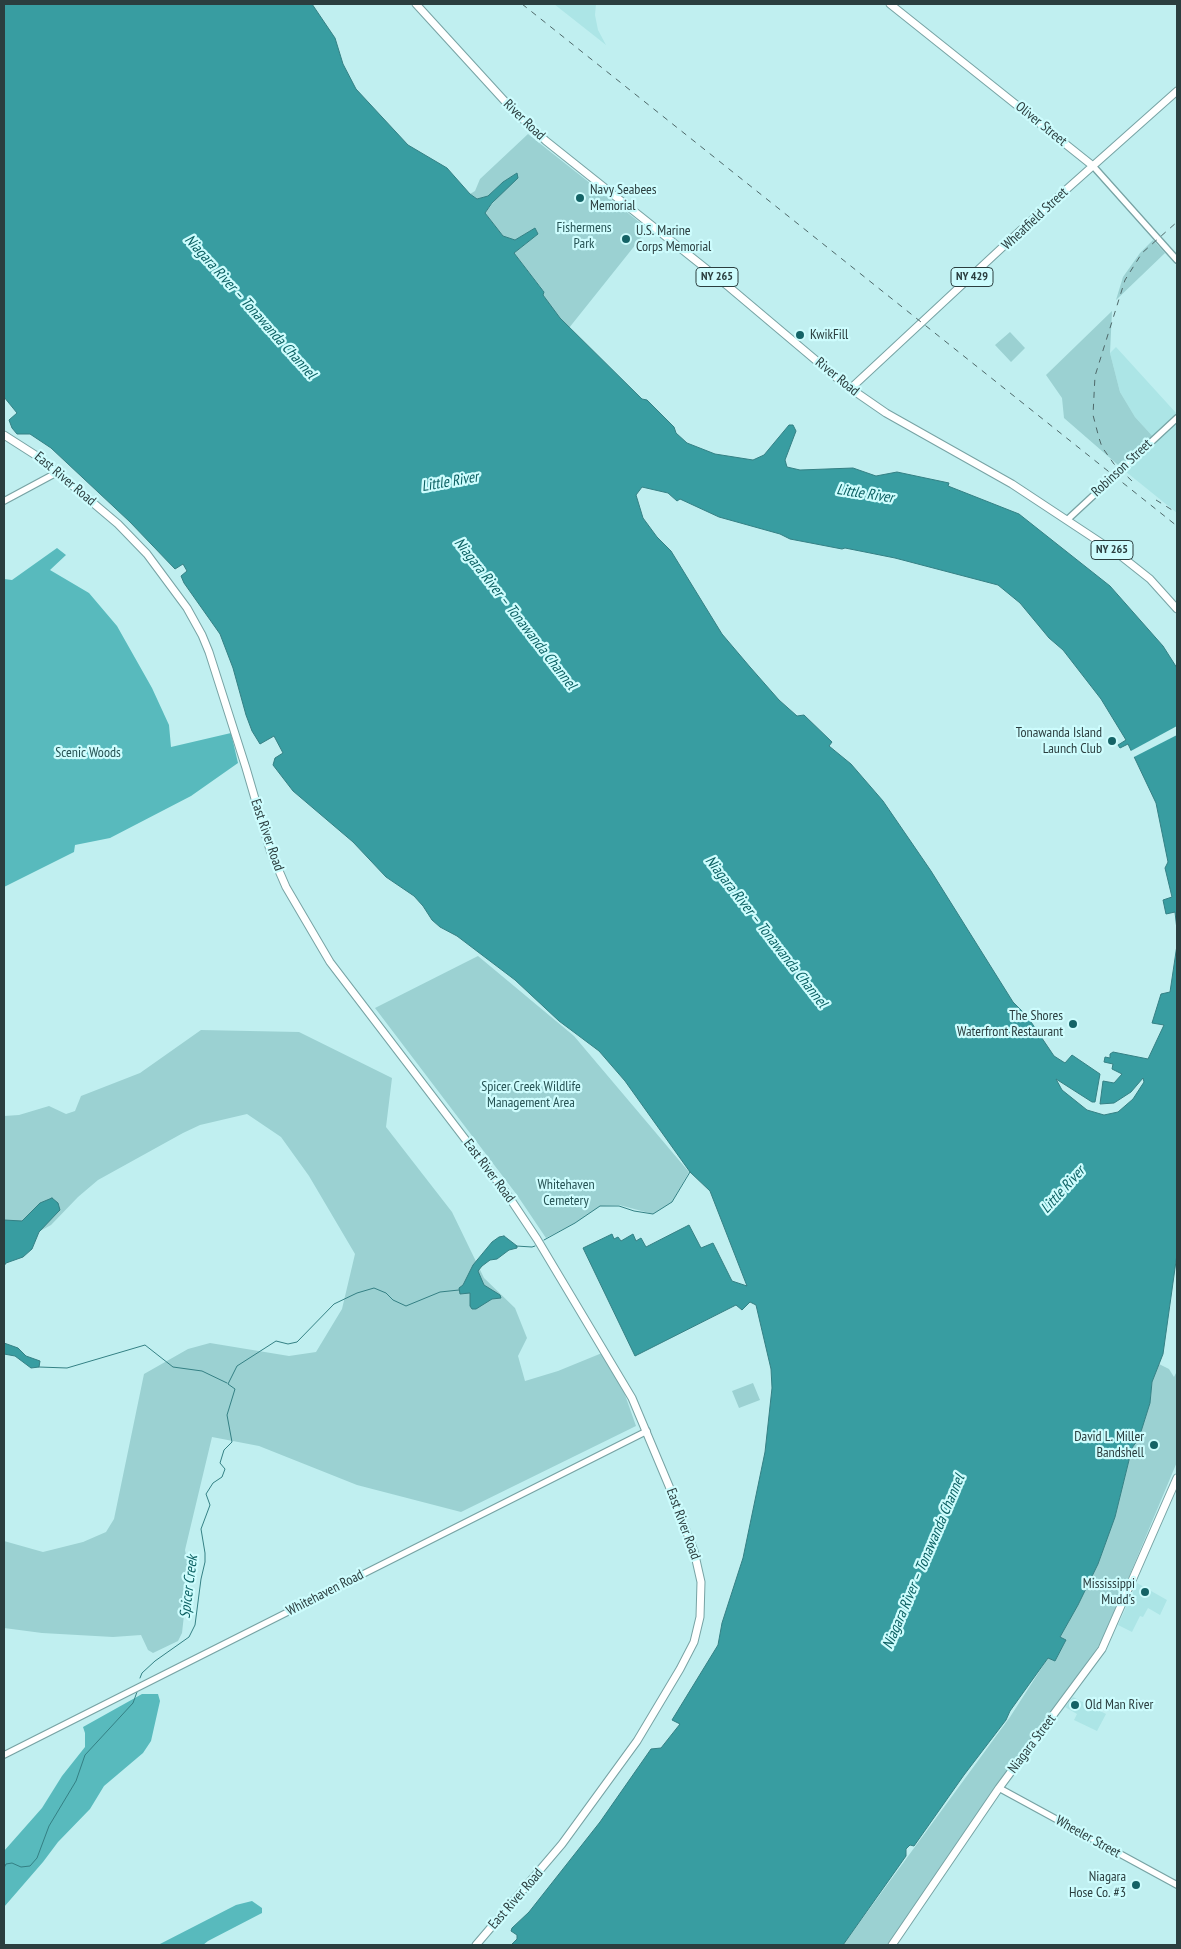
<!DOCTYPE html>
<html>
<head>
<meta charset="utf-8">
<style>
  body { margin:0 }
  #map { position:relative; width:1181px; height:1949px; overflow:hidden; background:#c0eff0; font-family:"PT Sans Narrow",sans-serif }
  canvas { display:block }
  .frame { position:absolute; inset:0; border:5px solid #2b3e3f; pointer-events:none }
</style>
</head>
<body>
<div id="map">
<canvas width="1181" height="1949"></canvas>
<div class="frame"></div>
</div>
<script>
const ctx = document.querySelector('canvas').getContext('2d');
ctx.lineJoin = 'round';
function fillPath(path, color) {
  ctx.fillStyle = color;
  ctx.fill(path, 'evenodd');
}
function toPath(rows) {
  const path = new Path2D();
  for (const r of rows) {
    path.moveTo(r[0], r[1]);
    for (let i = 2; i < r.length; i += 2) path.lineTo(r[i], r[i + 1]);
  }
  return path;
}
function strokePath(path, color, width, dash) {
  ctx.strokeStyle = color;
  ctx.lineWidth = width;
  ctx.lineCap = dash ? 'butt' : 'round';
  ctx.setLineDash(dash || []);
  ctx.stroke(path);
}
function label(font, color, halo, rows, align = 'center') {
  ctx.font = font + ' "PT Sans Narrow",sans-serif';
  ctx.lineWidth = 4.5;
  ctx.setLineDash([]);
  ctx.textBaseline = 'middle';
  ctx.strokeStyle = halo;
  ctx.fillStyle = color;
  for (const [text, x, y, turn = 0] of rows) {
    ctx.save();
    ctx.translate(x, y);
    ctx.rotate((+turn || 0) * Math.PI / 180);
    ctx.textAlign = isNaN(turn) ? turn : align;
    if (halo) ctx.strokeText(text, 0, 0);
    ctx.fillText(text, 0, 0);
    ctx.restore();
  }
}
fillPath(toPath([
  [554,4,596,4,595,15,598,30,606,45],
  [1116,347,1177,414,1177,513,1125,471,1156,440,1135,417,1120,392,1110,353],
  [1137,1583,1167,1600,1160,1615,1148,1608,1143,1617,1140,1616,1132,1632,1118,1625],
  [1073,1697,1106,1714,1097,1731,1074,1720,1077,1714,1065,1707]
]), '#ace5e6');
fillPath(toPath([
  [528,134,648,229,569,328,559,318,543,295,544,291,514,253,538,234,535,228,515,240,503,236,485,213,517,173,503,182,488,196,477,199,470,194,475,191,480,179],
  [1153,240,1165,253,1116,300,1123,277,1140,253],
  [1112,311,1110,353,1120,392,1135,417,1156,440,1125,471,1064,418,1062,398,1046,375],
  [1010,332,1025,348,1011,362,995,345],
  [478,956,574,1036,689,1172,672,1202,653,1214,619,1205,600,1206,575,1223,546,1238,517,1195,375,1008],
  [201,1030,299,1032,392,1078,386,1127,452,1212,484,1278,515,1308,527,1338,518,1356,525,1381,558,1371,602,1353,624,1392,636,1426,461,1512,357,1485,259,1446,212,1437,185,1550,189,1570,182,1633,178,1641,153,1653,148,1650,141,1635,113,1637,42,1633,4,1628,4,1541,43,1552,83,1542,106,1532,114,1519,144,1374,188,1349,210,1343,289,1356,316,1352,342,1309,355,1254,309,1176,281,1137,247,1114,200,1125,183,1133,98,1180,78,1197,51,1225,4,1251,4,1116,19,1115,49,1106,66,1114,75,1111,81,1096,140,1073],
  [1159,1364,1169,1369,1174,1377,1177,1371,1177,1462,1102,1641,996,1789,889,1945,843,1945,1010,1717,1048,1658,1055,1661,1066,1641,1060,1637,1078,1605,1098,1564,1115,1517,1132,1448,1139,1438,1150,1403,1152,1382],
  [753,1383,760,1400,739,1408,732,1391]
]), '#9bd1d2');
fillPath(toPath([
  [57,548,66,555,50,570,89,593,117,626,152,688,169,725,171,747,231,733,238,763,191,796,110,838,75,845,74,852,4,887,4,579,12,580],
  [142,1694,158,1694,160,1701,151,1741,143,1753,104,1786,90,1809,58,1842,43,1862,4,1907,4,1851,42,1808,62,1776,85,1747,85,1733,83,1727],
  [252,1901,262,1908,262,1913,208,1941,203,1945,158,1945,236,1905]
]), '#58babd');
const water = toPath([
  [4,4,312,4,335,38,343,64,356,89,408,145,447,168,470,194,477,199,488,196,503,182,517,173,518,178,492,203,485,213,503,236,515,240,535,228,538,234,514,253,544,292,543,295,560,318,642,399,647,400,674,427,676,433,687,443,715,454,753,460,764,455,789,425,793,425,796,431,785,460,787,467,800,470,853,468,876,476,897,472,949,483,948,486,1019,514,1110,586,1163,646,1177,668,1177,930,1175,912,1166,914,1163,900,1172,897,1165,868,1168,862,1156,803,1128,744,1120,748,1118,745,1126,740,1101,699,1063,650,1049,638,1020,603,998,585,895,558,845,548,842,549,790,539,780,534,719,517,680,499,677,501,668,493,642,487,636,495,643,518,657,537,671,551,722,634,750,667,779,700,797,716,804,715,832,742,829,746,851,764,883,801,931,871,1013,1002,1027,1016,1054,1056,1065,1063,1072,1055,1100,1074,1095,1102,1092,1102,1056,1079,1062,1090,1087,1110,1104,1115,1118,1112,1133,1099,1144,1082,1143,1078,1131,1092,1114,1103,1100,1104,1103,1081,1114,1083,1122,1074,1112,1069,1113,1064,1104,1062,1105,1057,1110,1058,1110,1054,1113,1052,1148,1059,1164,1025,1152,1023,1161,994,1170,992,1177,945,1177,1254,1163,1354,1152,1382,1150,1403,1139,1438,1132,1448,1115,1517,1098,1564,1078,1605,1060,1637,1066,1640,1055,1661,1048,1658,1010,1711,1006,1720,964,1775,914,1846,910,1845,906,1849,906,1856,843,1945,511,1945,517,1939,517,1935,511,1931,512,1928,529,1912,600,1822,651,1749,661,1748,680,1724,672,1720,718,1645,722,1623,743,1558,765,1452,772,1388,771,1369,756,1305,750,1302,742,1310,736,1305,635,1356,583,1248,612,1234,614,1239,618,1237,621,1241,633,1234,636,1241,641,1238,646,1247,689,1225,701,1248,713,1243,732,1281,747,1286,710,1191,690,1172,625,1081,599,1051,559,1021,515,980,457,936,440,927,432,920,423,906,414,896,386,877,353,842,293,791,273,765,275,758,283,753,274,736,260,744,252,731,246,715,233,668,220,634,184,583,181,576,187,571,183,564,175,569,130,522,51,448,30,434,17,434,12,428,9,420,17,413,4,397,4,4],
  [52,1198,58,1203,60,1210,58,1212,39,1232,32,1249,23,1257,6,1263,4,1266,4,1220,22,1221,40,1203,52,1198],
  [504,1236,517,1246,517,1248,509,1250,497,1259,490,1260,482,1266,478,1271,484,1285,500,1295,501,1298,492,1299,476,1309,472,1309,470,1306,470,1293,460,1294,459,1288,463,1285,473,1265,492,1242,499,1237,504,1236],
  [4,1343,18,1348,26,1356,40,1361,39,1367,31,1368,15,1356,4,1354,4,1343]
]);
fillPath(water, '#389da1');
strokePath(water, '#348084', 1);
fillPath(toPath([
  [1177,726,1177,735,1132,758,1129,752]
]), '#c0eff0');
strokePath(toPath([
  [544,1240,575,1223,600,1206,619,1206,634,1211,653,1214,672,1202,690,1172],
  [516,1246,532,1247,535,1246],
  [39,1367,67,1368,145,1345,173,1367,202,1371,227,1383],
  [140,1678,142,1673,155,1661,189,1637,195,1625,201,1579,205,1562,205,1553,201,1529,210,1505,206,1494,213,1483,222,1477,225,1469,220,1463,224,1450,232,1442,227,1415,235,1389,228,1384,237,1366,276,1341,288,1344,297,1342,334,1304,357,1293,374,1288,386,1293,393,1300,406,1306,440,1292,459,1290],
  [4,1868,6,1864,12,1863,21,1867,30,1866,37,1858,49,1826,76,1781,85,1755,133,1703,137,1692]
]), '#348084', 1);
const minor = toPath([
  [1093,166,1177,260],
  [4,501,58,472],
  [1067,520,1177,418],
  [4,1755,647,1431],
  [999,1788,1177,1885]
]);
const major = toPath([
  [416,4,511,108,546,141,729,287,844,384,886,413,1012,484,1121,556,1150,579,1177,609],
  [890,4,1093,166],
  [850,389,1022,229,1177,91],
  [4,435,40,458,118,524,147,554,187,608,202,635,209,652,246,768,270,850,286,887,330,962,507,1194,537,1239,632,1398,669,1486,694,1551,701,1582,700,1617,694,1642,680,1669,637,1741,562,1844,476,1945],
  [892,1945,999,1788,1102,1649,1177,1478]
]);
strokePath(minor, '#77a3a4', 8);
strokePath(major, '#77a3a4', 9);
strokePath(minor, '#fff', 5.5);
strokePath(major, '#fff', 7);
strokePath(toPath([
  [522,4,1177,526],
  [1132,481,1114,464,1102,447,1099,438,1093,415,1095,376,1125,280,1142,253,1177,222],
  [1156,500,1177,513]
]), '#4e6869', 1, [6, 6]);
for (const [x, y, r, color] of [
  [580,198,5,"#146366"],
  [626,239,5,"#146366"],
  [800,335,5,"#146366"],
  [1112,741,5,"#146366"],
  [1073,1024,5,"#146366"],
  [1154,1445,5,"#146366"],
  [1145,1592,5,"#146366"],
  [1075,1705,5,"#146366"],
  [1136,1885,5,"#146366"]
]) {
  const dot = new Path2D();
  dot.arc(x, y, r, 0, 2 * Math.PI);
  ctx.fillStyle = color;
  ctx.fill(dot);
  strokePath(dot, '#cdfcfd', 2);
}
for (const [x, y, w] of [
  [717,277,42],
  [972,277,42],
  [1112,550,42]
]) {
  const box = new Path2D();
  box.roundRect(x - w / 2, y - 9.5, w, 19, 4);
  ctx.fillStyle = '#cdfcfd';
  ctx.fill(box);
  strokePath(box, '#2b3e3f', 1);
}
label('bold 12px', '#2b3e3f', null, [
  ["NY 265",717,277],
  ["NY 429",972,277],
  ["NY 265",1112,550]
]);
label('14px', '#2b3e3f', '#cdfcfd', [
  ["River Road",524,120,44],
  ["Oliver Street",1041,124,39],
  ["Wheatfield Street",1035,219,-43],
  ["River Road",837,377,39],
  ["Robinson Street",1122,468,-43],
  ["East River Road",65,479,40],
  ["East River Road",267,835,71],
  ["East River Road",489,1171,53],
  ["East River Road",683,1524,70],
  ["Whitehaven Road",325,1593,-27],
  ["Niagara Street",1032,1744,-53],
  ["Wheeler Street",1088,1837,29],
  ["East River Road",516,1899,-49]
]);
label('14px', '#2b3e3f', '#cdfcfd', [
  ["Navy Seabees",590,190,"left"],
  ["Memorial",590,206,"left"],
  ["U.S. Marine",636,231,"left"],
  ["Corps Memorial",636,247,"left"],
  ["KwikFill",810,335,"left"],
  ["Tonawanda Island",1102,733],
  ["Launch Club",1102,749],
  ["The Shores",1063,1016],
  ["Waterfront Restaurant",1063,1032],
  ["David L. Miller",1144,1437],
  ["Bandshell",1144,1453],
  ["Mississippi",1135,1584],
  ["Mudd's",1135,1600],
  ["Old Man River",1085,1705,"left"],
  ["Niagara",1126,1877],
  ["Hose Co. #3",1126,1893]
], 'right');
label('14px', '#275354', '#cdfcfd', [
  ["Fishermens",584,228],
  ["Park",584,244],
  ["Scenic Woods",88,753],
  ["Spicer Creek Wildlife",531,1087],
  ["Management Area",531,1103],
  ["Whitehaven",566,1185],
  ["Cemetery",566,1201]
]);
label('italic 15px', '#0c6163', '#cdfcfd', [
  ["Niagara River – Tonawanda Channel",250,307,48],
  ["Little River",450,482,-10],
  ["Little River",865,494,9],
  ["Niagara River – Tonawanda Channel",515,614,52],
  ["Niagara River – Tonawanda Channel",766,932,52],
  ["Little River",1063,1190,-48],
  ["Niagara River – Tonawanda Channel",924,1562,-67],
  ["Spicer Creek",189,1587,-83]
]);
</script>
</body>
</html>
